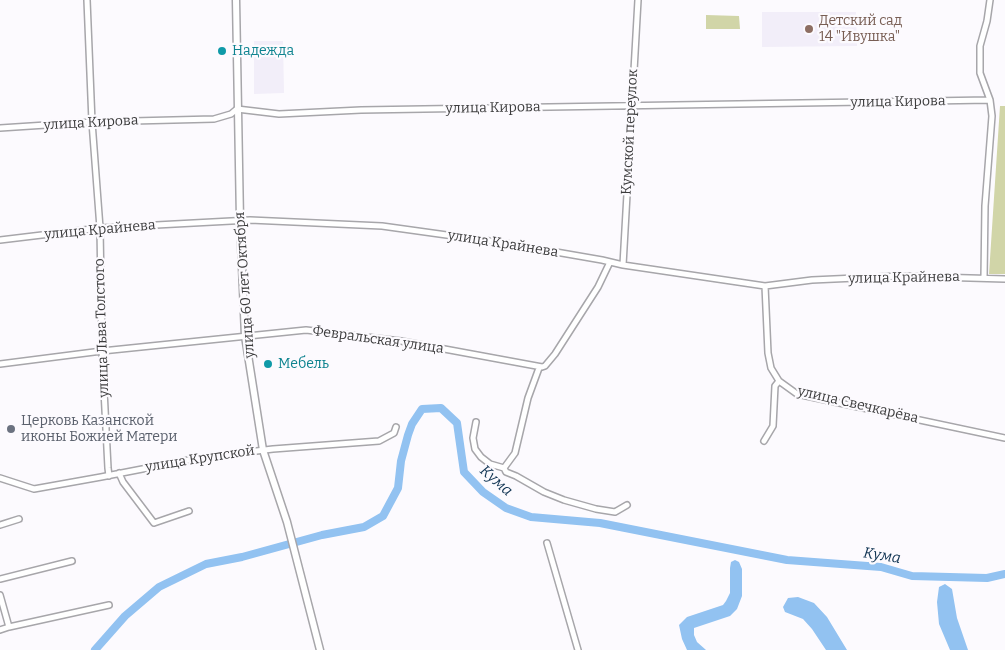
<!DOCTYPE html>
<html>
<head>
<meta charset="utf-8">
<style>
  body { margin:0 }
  canvas { display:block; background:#fcfafe }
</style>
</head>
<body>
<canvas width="1005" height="650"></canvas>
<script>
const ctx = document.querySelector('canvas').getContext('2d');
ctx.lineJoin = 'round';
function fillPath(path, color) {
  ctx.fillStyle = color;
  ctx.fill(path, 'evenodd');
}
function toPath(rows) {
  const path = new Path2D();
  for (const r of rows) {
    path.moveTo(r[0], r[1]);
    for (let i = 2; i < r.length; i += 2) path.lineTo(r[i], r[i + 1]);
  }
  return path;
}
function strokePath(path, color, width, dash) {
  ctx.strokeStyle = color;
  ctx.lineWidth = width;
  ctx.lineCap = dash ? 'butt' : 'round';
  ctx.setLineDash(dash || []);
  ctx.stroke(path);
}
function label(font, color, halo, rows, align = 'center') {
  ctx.font = font + ' Bitter,serif';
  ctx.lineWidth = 4.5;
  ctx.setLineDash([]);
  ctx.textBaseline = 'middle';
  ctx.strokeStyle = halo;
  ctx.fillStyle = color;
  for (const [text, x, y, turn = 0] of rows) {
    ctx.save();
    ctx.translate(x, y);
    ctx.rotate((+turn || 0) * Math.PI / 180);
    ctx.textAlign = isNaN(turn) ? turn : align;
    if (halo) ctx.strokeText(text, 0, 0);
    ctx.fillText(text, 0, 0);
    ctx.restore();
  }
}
fillPath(toPath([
  [762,12,856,12,857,46,762,47],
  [254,41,283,41,284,93,254,94]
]), '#f2eef9');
fillPath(toPath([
  [706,15,739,16,740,29,706,29],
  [1000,106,1005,106,1005,274,989,274]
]), '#d1d5a8');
fillPath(toPath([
  [735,560,739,562,742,569,742,596,737,609,730,616,694,628,694,635,697,642,706,650,687,650,682,639,679,625,687,617,723,605,726,601,730,593,730,568,731,562],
  [945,584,952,589,957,618,968,650,950,650,939,624,937,602,939,587],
  [798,597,814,603,827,617,847,650,826,650,812,629,803,619,785,612,783,607,788,598]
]), '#92c2f1');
strokePath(toPath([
  [95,650,125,616,159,587,206,564,242,557,322,535,364,527,383,516,398,488,401,461,408,435,412,424,422,409,441,408,457,423,464,472,483,492,506,508,531,517,600,523,787,560,881,567,912,576,987,578,1005,574]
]), '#92c2f1', 8);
const minor = toPath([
  [87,0,92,122,100,228,102,351,108,468,109,476],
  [0,128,92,122,214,119,231,114,237,109,279,114,361,110,990,100],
  [0,240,100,228,250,220,382,226,504,243,602,260,623,265,765,286,812,280,900,276,1005,279],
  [623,265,638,0],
  [984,278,985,206,992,116,990,100,980,73,980,46,987,21,990,0],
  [765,286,768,353,771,368,779,381,797,394,1005,438],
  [0,364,102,351,306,330,401,341,542,367,545,366,555,354,598,287,610,262],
  [476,422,473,438,475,449,481,457,490,464,504,468,506,472,516,476,544,492,564,500,596,509,615,512,627,505],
  [764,441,773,426,775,386,779,381],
  [504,468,515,453,528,398,539,368],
  [119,473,123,482,154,523,189,511],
  [0,478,34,489,101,477,199,458,273,449,379,441,394,433,396,427],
  [0,525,19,519],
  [547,543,578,650],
  [0,579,72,561],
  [0,595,9,627],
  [0,630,9,627,109,605]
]);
const major = toPath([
  [236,0,240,220,245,336,263,450,287,522,320,650]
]);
strokePath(minor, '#a7a6aa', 8);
strokePath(major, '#a7a6aa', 9);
strokePath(minor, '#fff', 5);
strokePath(major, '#fff', 6);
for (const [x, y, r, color] of [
  [809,29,5,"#8d6e63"],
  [222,51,5,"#0f9aa8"],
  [268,364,5,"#0f9aa8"],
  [11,429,5,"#6b7280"]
]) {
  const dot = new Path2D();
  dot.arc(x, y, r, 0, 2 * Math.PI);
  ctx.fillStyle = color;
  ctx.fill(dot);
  strokePath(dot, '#fcfafe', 2);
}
label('14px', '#785e54', '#fcfafe', [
  ["Детский сад",819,21],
  ["14 \"Ивушка\"",819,37]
], 'left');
label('14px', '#0d838f', '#fcfafe', [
  ["Надежда",232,51],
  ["Мебель",278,364]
], 'left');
label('14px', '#3c3c3d', '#fcfafe', [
  ["улица Кирова",898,102,-1],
  ["улица Кирова",493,108,-1],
  ["улица Кирова",91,123,-3],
  ["Кумской переулок",630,132,-87],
  ["улица Крайнева",100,230,-5],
  ["улица Крайнева",503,244,9],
  ["улица Крайнева",904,278,-1],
  ["улица 60 лет Октября",245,285,-94],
  ["улица Льва Толстого",102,328,-92],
  ["Февральская улица",378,340,8],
  ["улица Свечкарёва",858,405,13],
  ["улица Крупской",200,459,-9]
]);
label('14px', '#5b616d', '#fcfafe', [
  ["Церковь Казанской",21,421],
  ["иконы Божией Матери",21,437]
], 'left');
label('italic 15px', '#0f3352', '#fcfafe', [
  ["Кума",496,481,41],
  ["Кума",882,556,9]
]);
</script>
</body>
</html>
